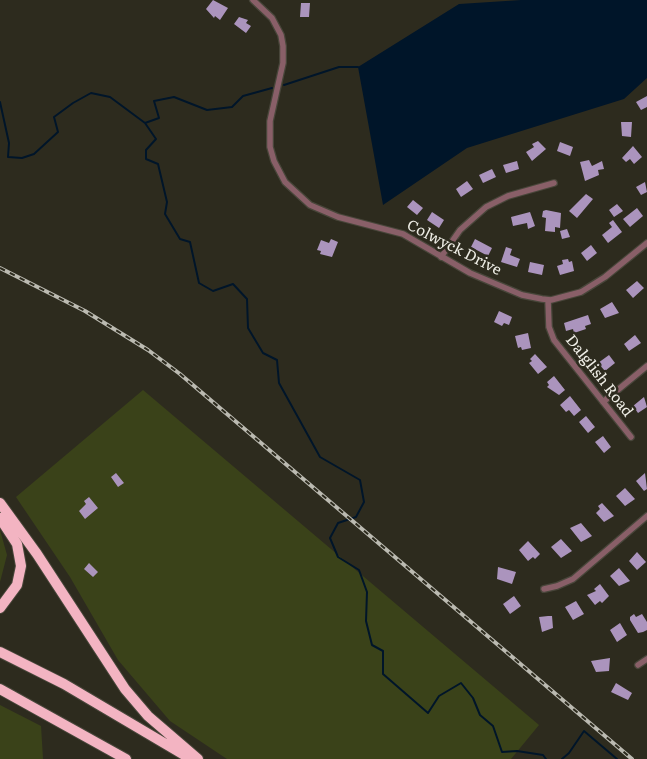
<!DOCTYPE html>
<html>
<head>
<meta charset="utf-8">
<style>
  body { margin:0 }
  canvas { display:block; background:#2d2b1e }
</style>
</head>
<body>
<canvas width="647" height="759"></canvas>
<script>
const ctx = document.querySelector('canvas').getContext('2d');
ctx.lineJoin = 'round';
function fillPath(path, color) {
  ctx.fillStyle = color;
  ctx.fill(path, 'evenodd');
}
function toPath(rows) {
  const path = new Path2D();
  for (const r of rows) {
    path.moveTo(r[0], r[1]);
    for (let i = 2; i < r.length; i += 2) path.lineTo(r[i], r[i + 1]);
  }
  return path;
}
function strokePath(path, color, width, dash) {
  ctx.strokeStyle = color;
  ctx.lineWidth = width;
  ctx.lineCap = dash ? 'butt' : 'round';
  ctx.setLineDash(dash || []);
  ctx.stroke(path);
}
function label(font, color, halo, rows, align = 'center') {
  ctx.font = font + ' Literata,serif';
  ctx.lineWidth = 5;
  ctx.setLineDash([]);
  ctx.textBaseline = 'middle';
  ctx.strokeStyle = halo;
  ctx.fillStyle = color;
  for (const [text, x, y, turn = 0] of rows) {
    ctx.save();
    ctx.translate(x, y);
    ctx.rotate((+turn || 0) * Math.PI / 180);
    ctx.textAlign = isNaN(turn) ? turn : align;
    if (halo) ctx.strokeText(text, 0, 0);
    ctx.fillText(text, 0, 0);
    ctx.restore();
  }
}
fillPath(toPath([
  [143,390,539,725,511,759,227,759,170,721,118,660,70,577,16,497],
  [0,530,7,555,0,582],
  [0,705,41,726,43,759,0,759]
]), '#3a4219');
fillPath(toPath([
  [521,0,647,0,647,78,624,99,467,148,383,205,358,67,459,4]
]), '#001529');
strokePath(toPath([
  [284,85,339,67,358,67],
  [0,102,9,143,8,157,22,158,34,154,58,132,54,117,73,103,91,93,110,97,145,123,159,118,154,101,174,97,207,110,232,107,243,96,272,88],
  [145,123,156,139,146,150,146,159,158,164,167,202,165,214,180,239,190,242,199,283,213,291,233,284,247,299,248,328,263,353,277,360,279,383,320,457,360,480,364,502,356,517,338,523,330,538,338,557,359,570,367,592,366,621,372,645,383,651,383,674,428,713,439,696,461,683,473,698,480,715,493,726,502,752,517,751,543,755,546,759],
  [562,759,569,753,584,731,617,759]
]), '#001529', 2);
fillPath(toPath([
  [213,0,228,8,220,20,215,16,214,18,206,9],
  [301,3,310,3,309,17,300,17],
  [239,17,248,20,246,23,251,26,246,33,234,24],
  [647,96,647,107,641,110,636,102],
  [621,122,632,122,631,137,622,136],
  [538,141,546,149,532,161,526,152,534,147,532,144],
  [560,142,573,147,570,156,557,151],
  [633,146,642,157,634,164,630,159,626,162,622,158],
  [589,160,592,166,602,161,604,169,598,170,599,175,585,181,580,162],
  [517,161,519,169,506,173,503,165],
  [492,169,496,177,483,183,479,175],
  [467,181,473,189,461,197,456,189],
  [645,182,647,192,641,195,636,187],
  [586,194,593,199,577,218,569,211],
  [413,200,423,208,417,215,407,207],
  [617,204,623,211,614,217,609,210],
  [637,208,643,216,630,227,623,219],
  [546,210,561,213,560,228,555,227,555,232,545,231,546,218,542,217,543,211],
  [432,212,444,220,439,228,427,220],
  [530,212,535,226,528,229,527,223,513,226,511,217],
  [613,220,622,232,608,243,602,235,612,227,609,223],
  [567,229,570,237,562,239,560,231],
  [331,239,338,242,332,257,320,254,321,251,317,250,321,240,329,243],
  [475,239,492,248,488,256,471,247],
  [591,245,597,253,587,261,581,253],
  [506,247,512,249,510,255,520,259,517,267,501,262],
  [568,259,569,262,572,261,574,271,560,275,557,266,563,264,562,260],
  [530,262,544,265,542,275,528,272],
  [637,281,644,288,633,298,626,290],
  [612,302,619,313,605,318,600,309],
  [499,311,512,317,509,325,504,323,502,326,494,322],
  [588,315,591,324,585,326,586,329,574,333,573,329,566,331,564,323],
  [528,333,531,348,522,350,521,347,518,348,515,336],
  [635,335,641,343,629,351,624,344],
  [535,354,547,367,538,374,529,363,532,361,530,359],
  [609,355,615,363,605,371,598,363],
  [554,376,565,390,559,395,547,387,549,385,547,382],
  [570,396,581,410,574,416,569,410,566,412,560,405],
  [644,397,647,407,638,413,633,406],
  [586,416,595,427,588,433,579,422],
  [603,436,611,447,604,453,595,442],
  [116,473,124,483,118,487,111,477],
  [645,473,647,489,644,491,636,481],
  [625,488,635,499,625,506,616,496],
  [89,497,98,508,85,519,79,511,86,504,84,501],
  [602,503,614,516,604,522,596,513,600,509,598,506],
  [581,523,592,536,581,542,570,528],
  [561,539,572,551,561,558,551,547],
  [528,541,540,554,535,559,533,557,528,561,519,550],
  [637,552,646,562,637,570,629,561],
  [89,563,98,572,93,577,84,569],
  [498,567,516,572,512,584,497,579],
  [619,568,630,581,619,586,610,576],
  [600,584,609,596,602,603,600,601,595,605,587,595,596,591,594,589],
  [514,596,521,606,510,614,503,604],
  [576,601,584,614,573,620,565,607],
  [634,614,636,617,642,614,647,622,647,630,643,632,638,633,630,620,630,617],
  [548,616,552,616,553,628,542,632,539,617],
  [620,623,627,635,617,642,610,630],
  [610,658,609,671,596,672,591,661],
  [616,683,632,693,628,700,611,692]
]), '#ab94bd');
const street = toPath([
  [253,0,272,18,281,35,283,46,283,63,270,121,270,147,274,161,285,182,310,205,338,217,403,234,470,273,522,295,542,299,551,300,581,292,605,277,647,243],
  [441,257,460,230,486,207,508,196,554,183],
  [548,300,549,327,554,340,631,437],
  [603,402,647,366],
  [544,589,557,586,573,579,647,516],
  [638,665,647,659]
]);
const highway = toPath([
  [0,503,37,554,125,689,148,716,198,759],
  [0,518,17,544,21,566,17,585,0,608],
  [0,652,64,684,186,756],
  [0,689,126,759]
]);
strokePath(street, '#48463a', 8);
strokePath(highway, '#48463a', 12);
strokePath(street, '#895f68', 5.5);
strokePath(highway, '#f3b4c2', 10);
const rail = toPath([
  [0,268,85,311,148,350,180,374,632,759]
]);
strokePath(rail, '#bbbab1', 4);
strokePath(rail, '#2d2b1e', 2, [5.5]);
label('15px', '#eeede5', '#2d2b1e', [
  ["Colwyck Drive",454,248,27],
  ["Dalglish Road",599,376,52]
]);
</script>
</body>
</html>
